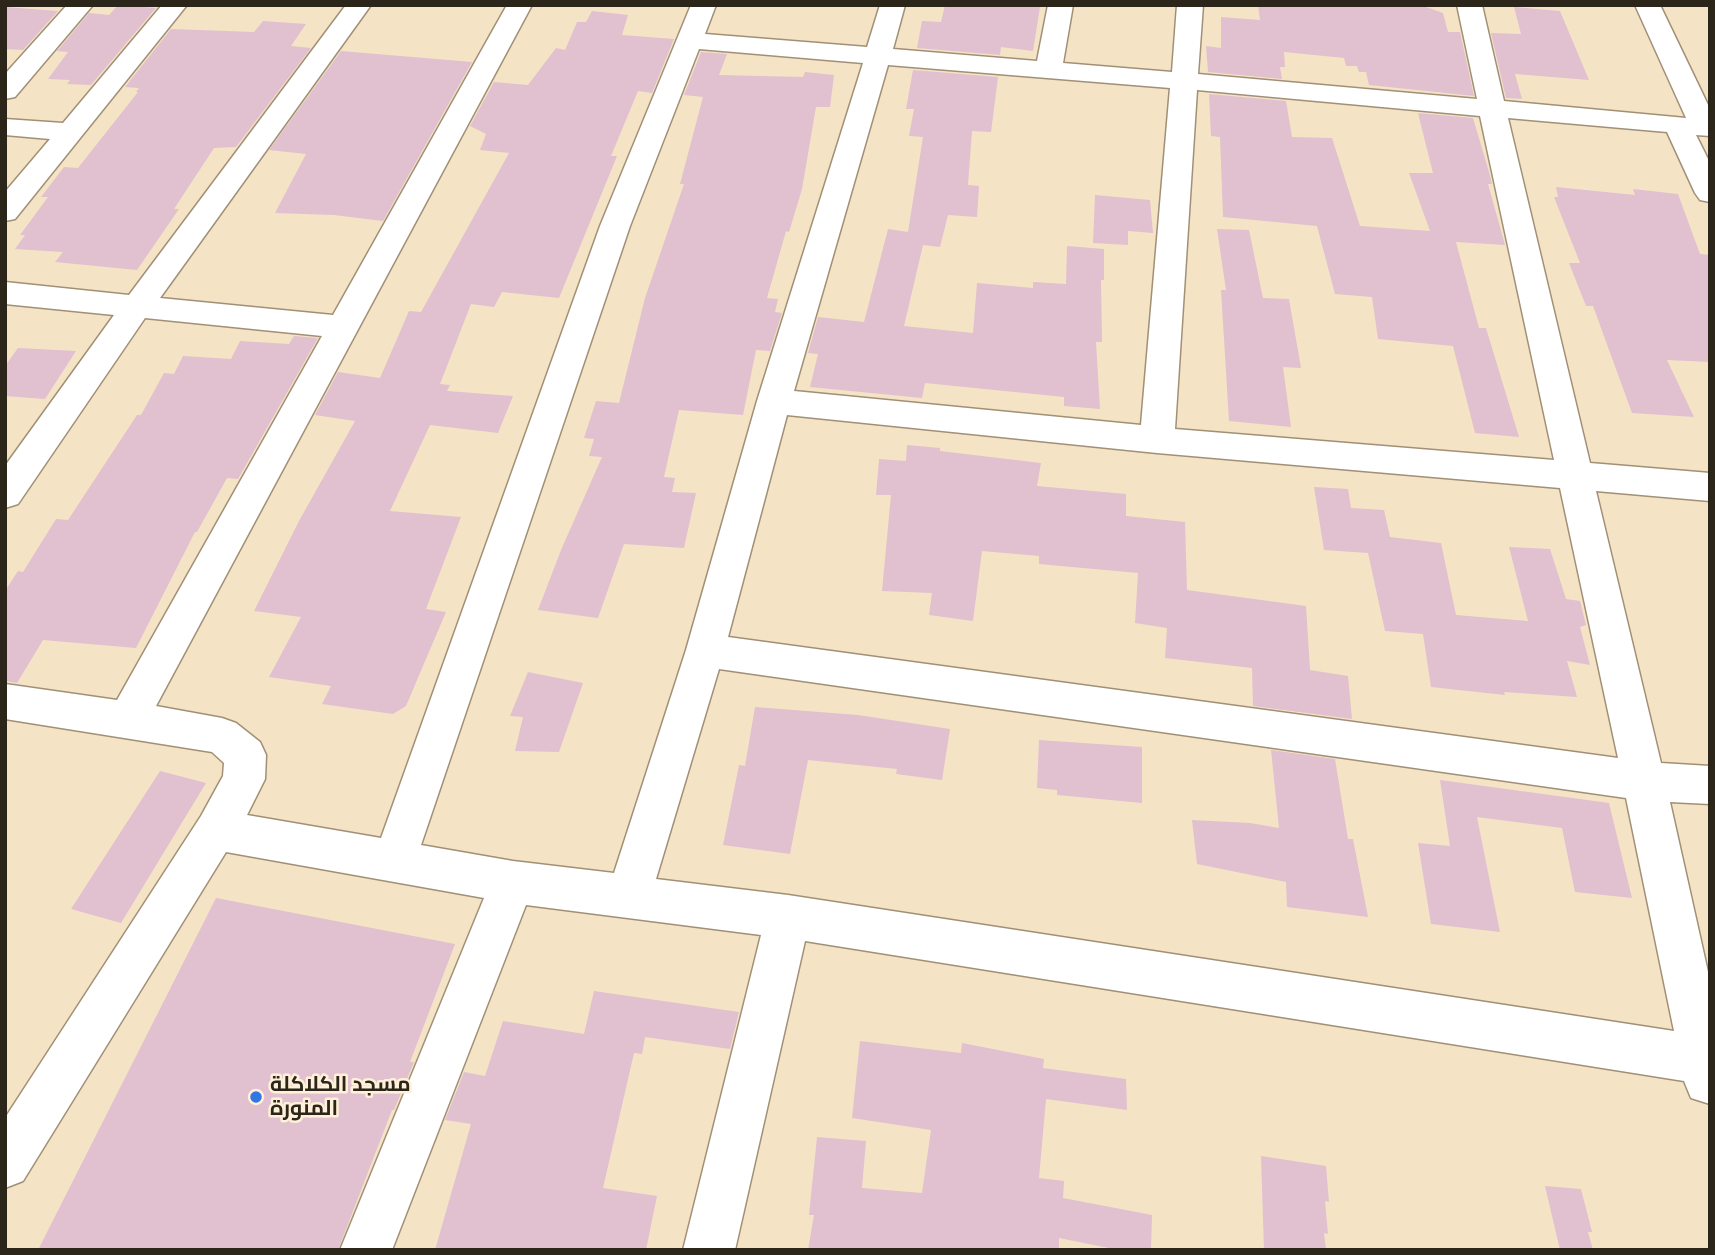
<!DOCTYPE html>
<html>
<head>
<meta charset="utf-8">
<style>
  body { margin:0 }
  #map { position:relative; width:1715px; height:1255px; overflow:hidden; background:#f5e3c6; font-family:"Fira Sans",sans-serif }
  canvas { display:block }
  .frame { position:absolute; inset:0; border:7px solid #2b251a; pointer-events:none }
</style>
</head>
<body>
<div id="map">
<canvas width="1715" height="1255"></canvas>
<div class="frame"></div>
</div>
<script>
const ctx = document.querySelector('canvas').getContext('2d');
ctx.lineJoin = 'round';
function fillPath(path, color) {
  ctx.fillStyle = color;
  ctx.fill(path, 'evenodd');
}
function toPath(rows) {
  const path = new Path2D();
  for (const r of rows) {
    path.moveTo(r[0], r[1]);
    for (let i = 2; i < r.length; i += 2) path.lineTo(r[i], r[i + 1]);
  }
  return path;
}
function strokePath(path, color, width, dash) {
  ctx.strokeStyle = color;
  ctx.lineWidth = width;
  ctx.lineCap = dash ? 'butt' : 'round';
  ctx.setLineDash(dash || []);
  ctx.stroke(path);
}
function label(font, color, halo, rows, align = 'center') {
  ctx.font = font + ' "Fira Sans",Cairo,sans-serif';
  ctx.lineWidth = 5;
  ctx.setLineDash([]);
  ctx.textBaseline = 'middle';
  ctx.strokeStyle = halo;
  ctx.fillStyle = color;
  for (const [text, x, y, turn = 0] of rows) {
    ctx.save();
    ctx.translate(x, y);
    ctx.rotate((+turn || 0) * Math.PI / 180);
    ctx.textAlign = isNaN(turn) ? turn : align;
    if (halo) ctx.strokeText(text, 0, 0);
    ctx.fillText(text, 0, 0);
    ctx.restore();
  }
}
fillPath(toPath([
  [118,5,156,8,91,85,67,84,70,80,48,79,68,52,57,51,89,13,109,15],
  [945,5,1040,7,1033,51,1001,47,1000,55,917,48,922,21,941,22],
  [1258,5,1409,5,1426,7,1443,13,1448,32,1460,32,1474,96,1369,85,1366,72,1359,72,1357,66,1346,66,1344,58,1284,52,1285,67,1280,67,1282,79,1208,72,1206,46,1221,48,1221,17,1260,20],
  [5,7,58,11,23,50,5,49],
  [1514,7,1560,11,1589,80,1515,74,1522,99,1506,98,1491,33,1521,34],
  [592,11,628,15,622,35,674,39,652,93,638,91,611,156,617,156,559,298,502,292,494,307,471,304,440,384,450,385,447,391,513,396,498,433,430,425,390,511,461,517,426,609,446,612,406,706,393,714,322,704,331,686,269,677,301,617,254,611,299,521,355,421,315,415,338,372,380,378,409,311,421,312,509,153,480,150,486,134,470,126,494,82,528,85,556,48,565,50,577,22,586,22],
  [263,21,306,24,291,46,311,48,236,147,214,148,174,209,179,209,137,270,55,262,63,252,15,249,25,235,20,235,48,197,41,197,64,167,78,168,138,92,136,92,139,88,125,87,171,29,254,32],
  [341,51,472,62,383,221,334,215,275,213,306,154,269,150],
  [701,52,727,54,719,75,803,77,805,72,834,75,830,107,816,107,802,189,789,232,786,231,767,298,778,299,775,312,782,313,770,351,756,350,743,415,679,410,664,477,675,478,672,492,696,493,684,548,624,544,598,618,538,610,561,550,602,457,589,456,594,439,584,438,596,401,619,403,645,298,684,184,680,184,703,97,684,95],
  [913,70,998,77,991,132,972,131,968,185,979,186,977,217,948,215,940,247,923,245,904,326,973,333,977,283,1033,288,1033,282,1066,284,1067,246,1104,249,1104,280,1101,280,1102,342,1096,342,1100,409,1064,406,1064,397,925,383,922,398,810,387,818,354,808,353,818,317,864,322,888,229,908,232,923,137,909,136,914,109,906,109],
  [1209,94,1286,101,1292,137,1332,138,1360,226,1430,231,1409,173,1433,173,1418,113,1473,118,1489,172,1492,184,1488,184,1505,245,1456,242,1479,328,1486,328,1519,437,1475,433,1453,346,1378,339,1372,297,1335,294,1317,226,1223,217,1220,137,1211,136],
  [1556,187,1635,195,1633,189,1678,194,1700,254,1710,255,1710,362,1667,360,1694,417,1632,413,1593,306,1586,306,1569,263,1580,263,1554,197,1558,197],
  [1095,195,1150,200,1153,233,1128,231,1128,245,1093,243],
  [1217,229,1249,230,1263,298,1289,299,1301,368,1283,367,1291,427,1229,421,1221,290,1226,290],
  [294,336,318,338,238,479,227,478,197,532,195,532,136,648,43,640,17,683,5,681,5,591,18,571,23,572,56,519,68,520,137,415,141,415,164,373,174,374,183,356,231,359,240,341,289,344],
  [18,348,76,351,45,399,5,396,5,366],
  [907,445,940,448,940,451,1041,463,1037,486,1126,494,1126,516,1185,522,1187,590,1306,606,1310,670,1348,676,1352,719,1253,706,1252,668,1165,658,1167,628,1135,623,1138,573,1039,564,1039,556,982,551,973,621,929,615,932,593,882,591,891,495,876,495,879,459,906,461],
  [1314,487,1348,489,1351,508,1384,510,1390,537,1441,543,1456,615,1528,621,1509,547,1550,549,1566,599,1580,601,1586,625,1580,627,1590,665,1567,661,1577,697,1504,692,1505,695,1431,687,1423,634,1385,631,1368,553,1324,550],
  [528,672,583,683,559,752,515,751,523,717,510,716],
  [755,707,858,715,950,729,942,780,896,774,897,769,808,760,790,854,723,845,739,765,745,766],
  [1039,740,1142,747,1142,803,1057,795,1057,790,1037,788],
  [1271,750,1335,759,1348,839,1353,839,1368,917,1287,907,1286,882,1197,864,1192,820,1250,823,1279,828],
  [160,771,206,783,121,923,71,909],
  [1440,780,1609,803,1632,898,1575,892,1562,828,1477,817,1500,932,1431,924,1418,843,1450,846],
  [216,898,455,944,410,1062,414,1062,394,1110,392,1110,338,1250,38,1250],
  [594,991,739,1012,730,1049,645,1037,642,1054,634,1053,603,1188,657,1196,646,1250,435,1250,471,1124,445,1120,464,1072,485,1076,503,1021,584,1034],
  [860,1041,961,1053,962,1043,1044,1059,1043,1068,1126,1079,1127,1110,1046,1099,1039,1178,1064,1181,1063,1198,1152,1215,1151,1250,1119,1250,1059,1238,1059,1250,808,1250,814,1215,809,1215,817,1137,866,1141,862,1188,922,1193,931,1130,852,1118],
  [1261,1156,1326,1166,1329,1202,1325,1201,1328,1234,1324,1233,1326,1250,1264,1250],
  [1545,1186,1581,1189,1592,1232,1588,1232,1593,1250,1560,1250]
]), '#e1c0d0');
const street = toPath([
  [67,5,93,5,15,97,5,99,5,74,67,5],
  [162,5,187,5,15,219,5,221,5,192,50,139,5,135,5,119,63,123,162,5],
  [346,5,371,5,160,298,333,315,507,5,532,5,156,706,222,718,236,723,260,742,266,755,265,779,247,815,381,838,600,226,691,5,716,5,705,34,867,47,880,5,905,5,893,49,1037,61,1048,5,1073,5,1063,63,1172,72,1177,5,1203,5,1198,74,1477,99,1457,5,1482,5,1504,101,1686,118,1635,5,1660,5,1710,109,1710,136,1696,135,1710,163,1710,202,1700,200,1695,193,1667,132,1508,118,1590,463,1710,473,1710,501,1596,491,1661,763,1710,766,1710,804,1670,802,1710,981,1710,1104,1691,1098,1684,1081,805,941,735,1250,683,1250,761,935,526,905,392,1250,340,1250,484,898,226,852,23,1181,5,1188,5,1118,201,816,223,776,224,763,212,752,5,719,5,684,117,700,322,336,145,318,18,504,5,508,5,466,114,315,5,304,5,282,129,295,346,5],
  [699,49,863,63,757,401,686,650,614,873,513,861,421,845,630,226,699,49],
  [888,65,1170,88,1141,425,794,391,888,65],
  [1197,90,1480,116,1554,460,1175,429,1197,90],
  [787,415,1157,453,1560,488,1618,758,728,637,787,415],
  [719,669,1626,798,1674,1031,788,895,656,879,719,669]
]);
strokePath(street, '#a19076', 3);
fillPath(street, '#fff');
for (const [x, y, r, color] of [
  [256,1097,7,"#2f78e4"]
]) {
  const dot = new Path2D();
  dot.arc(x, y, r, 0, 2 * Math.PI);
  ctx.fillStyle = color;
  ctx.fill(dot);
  strokePath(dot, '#fff0d9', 2.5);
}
label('bold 21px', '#2b251a', '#fff0d9', [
  ["مسجد الكلاكلة",270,1085],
  ["المنورة",270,1109]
], 'left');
</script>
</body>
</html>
